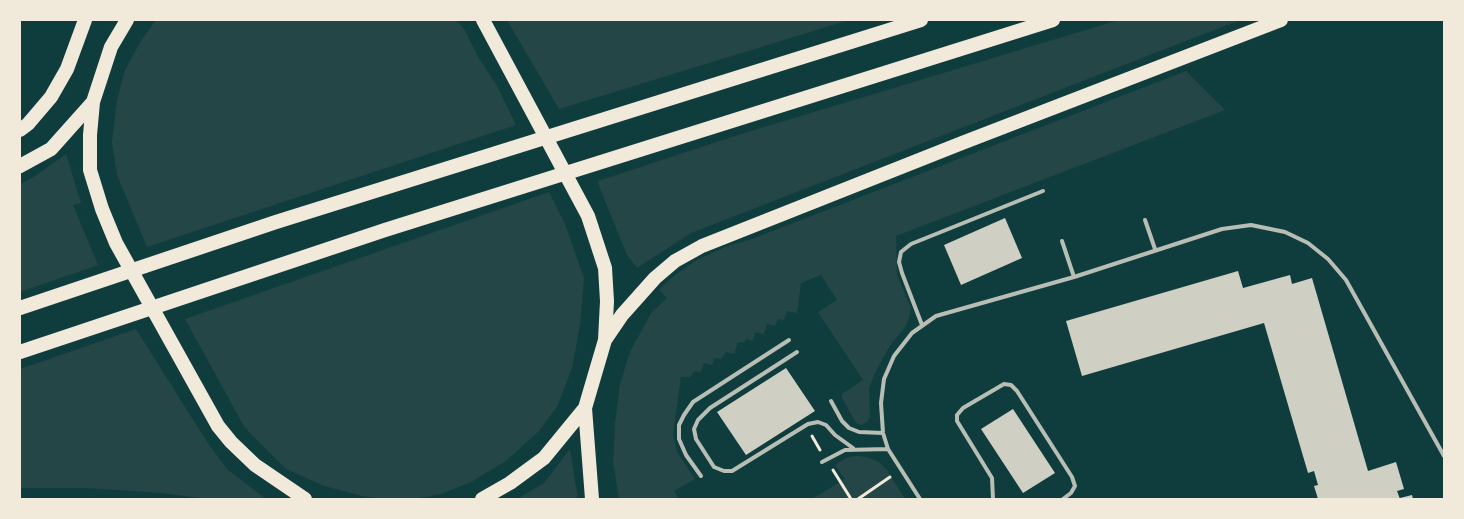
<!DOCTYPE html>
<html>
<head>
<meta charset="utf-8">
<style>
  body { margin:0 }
  #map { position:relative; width:1464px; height:519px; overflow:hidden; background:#0f3d3e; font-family:Ubuntu,sans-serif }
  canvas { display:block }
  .frame { position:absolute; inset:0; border:21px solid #f1e9da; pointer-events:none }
</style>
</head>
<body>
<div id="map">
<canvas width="1464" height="519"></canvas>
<div class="frame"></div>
</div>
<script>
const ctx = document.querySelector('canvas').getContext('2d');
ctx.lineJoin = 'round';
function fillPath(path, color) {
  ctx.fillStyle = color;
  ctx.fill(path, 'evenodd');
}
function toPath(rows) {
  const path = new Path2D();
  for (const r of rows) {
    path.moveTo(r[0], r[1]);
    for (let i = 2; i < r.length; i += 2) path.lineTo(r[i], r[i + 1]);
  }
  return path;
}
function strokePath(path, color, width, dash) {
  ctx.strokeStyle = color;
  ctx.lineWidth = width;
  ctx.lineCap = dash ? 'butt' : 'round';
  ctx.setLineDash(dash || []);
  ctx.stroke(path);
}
fillPath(toPath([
  [156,20,456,20,464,29,478,57,496,84,516,125,147,247,117,175,112,142,117,100,125,70,142,39],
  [507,20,849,20,559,109],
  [1119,20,1240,20,691,233,637,268,626,253,599,186,598,181,741,134],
  [1186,71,1225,110,896,236,897,275,911,308,909,317,906,326,891,344,875,373,869,388,870,417,867,422,861,425,856,423,842,398,842,394,863,380,818,312,837,300,821,275,801,283,797,313,787,311,784,320,778,319,775,326,767,324,764,334,755,332,753,341,746,339,744,343,738,342,734,354,726,352,721,359,715,358,712,365,704,363,701,372,695,371,690,377,681,377,673,435,677,452,695,479,674,491,679,499,619,499,613,462,615,424,620,384,630,352,651,313,667,298,659,290,671,278,695,261,725,247,752,239],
  [66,154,81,203,73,205,98,265,20,292,20,184,34,177],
  [549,192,565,224,584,278,580,325,572,368,558,405,539,431,506,461,471,482,441,494,415,499,384,499,362,496,324,486,286,469,245,428,185,319],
  [136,329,209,445,228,470,266,499,209,499,161,493,86,488,20,488,20,369],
  [570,449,578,499,517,499,544,483],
  [856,456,867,457,879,462,887,470,905,499,812,499,845,479,835,465,846,458]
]), '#244646');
fillPath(toPath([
  [1005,218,1022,258,961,285,944,245],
  [1238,271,1243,288,1290,275,1292,284,1312,278,1368,471,1396,462,1404,489,1397,491,1400,499,1318,499,1314,486,1318,485,1314,471,1308,473,1264,323,1082,376,1066,321],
  [786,368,815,411,746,455,717,412],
  [1013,409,1055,473,1023,493,981,429],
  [1412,495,1413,499,1400,499,1400,498]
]), '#cfcfc3');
strokePath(toPath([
  [812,436,820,450],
  [833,470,851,499],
  [858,499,890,477]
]), '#f1e9da', 3);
strokePath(toPath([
  [1145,220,1155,249],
  [1062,241,1074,277],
  [922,325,902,273,899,262,901,252,911,244,1043,191],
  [797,352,710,408,698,420,694,429,696,439,714,467,724,471,732,471,808,424,818,422,826,425,835,435,853,448],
  [831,401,842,421,849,428,859,432,883,433],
  [822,462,845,450,888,449],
  [701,476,686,455,679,439,679,425,684,415,693,402,789,340],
  [920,499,888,449,883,433,881,403,884,379,894,356,912,333,936,316,1074,277,1222,229,1251,225,1285,232,1308,243,1328,259,1346,280,1444,456],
  [993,499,992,478,957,421,957,415,963,408,1004,384,1011,385,1017,391,1072,477,1075,486,1071,493,1063,499]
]), '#b8beb3', 4);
strokePath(toPath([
  [127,20,111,47,93,102,90,135,90,170,102,209,116,243,218,426,231,442,255,465,305,499],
  [20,130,28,124,51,97,67,69,85,20],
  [20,166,51,149,93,102],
  [20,308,276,222,921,20],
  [605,340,622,315,655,278,675,261,702,246,962,143,1281,20],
  [20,352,385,230,1053,20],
  [585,408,592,499],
  [482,499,510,483,544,458,585,408,605,340,607,301,605,268,588,216,483,20]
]), '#f1e9da', 14);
</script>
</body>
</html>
